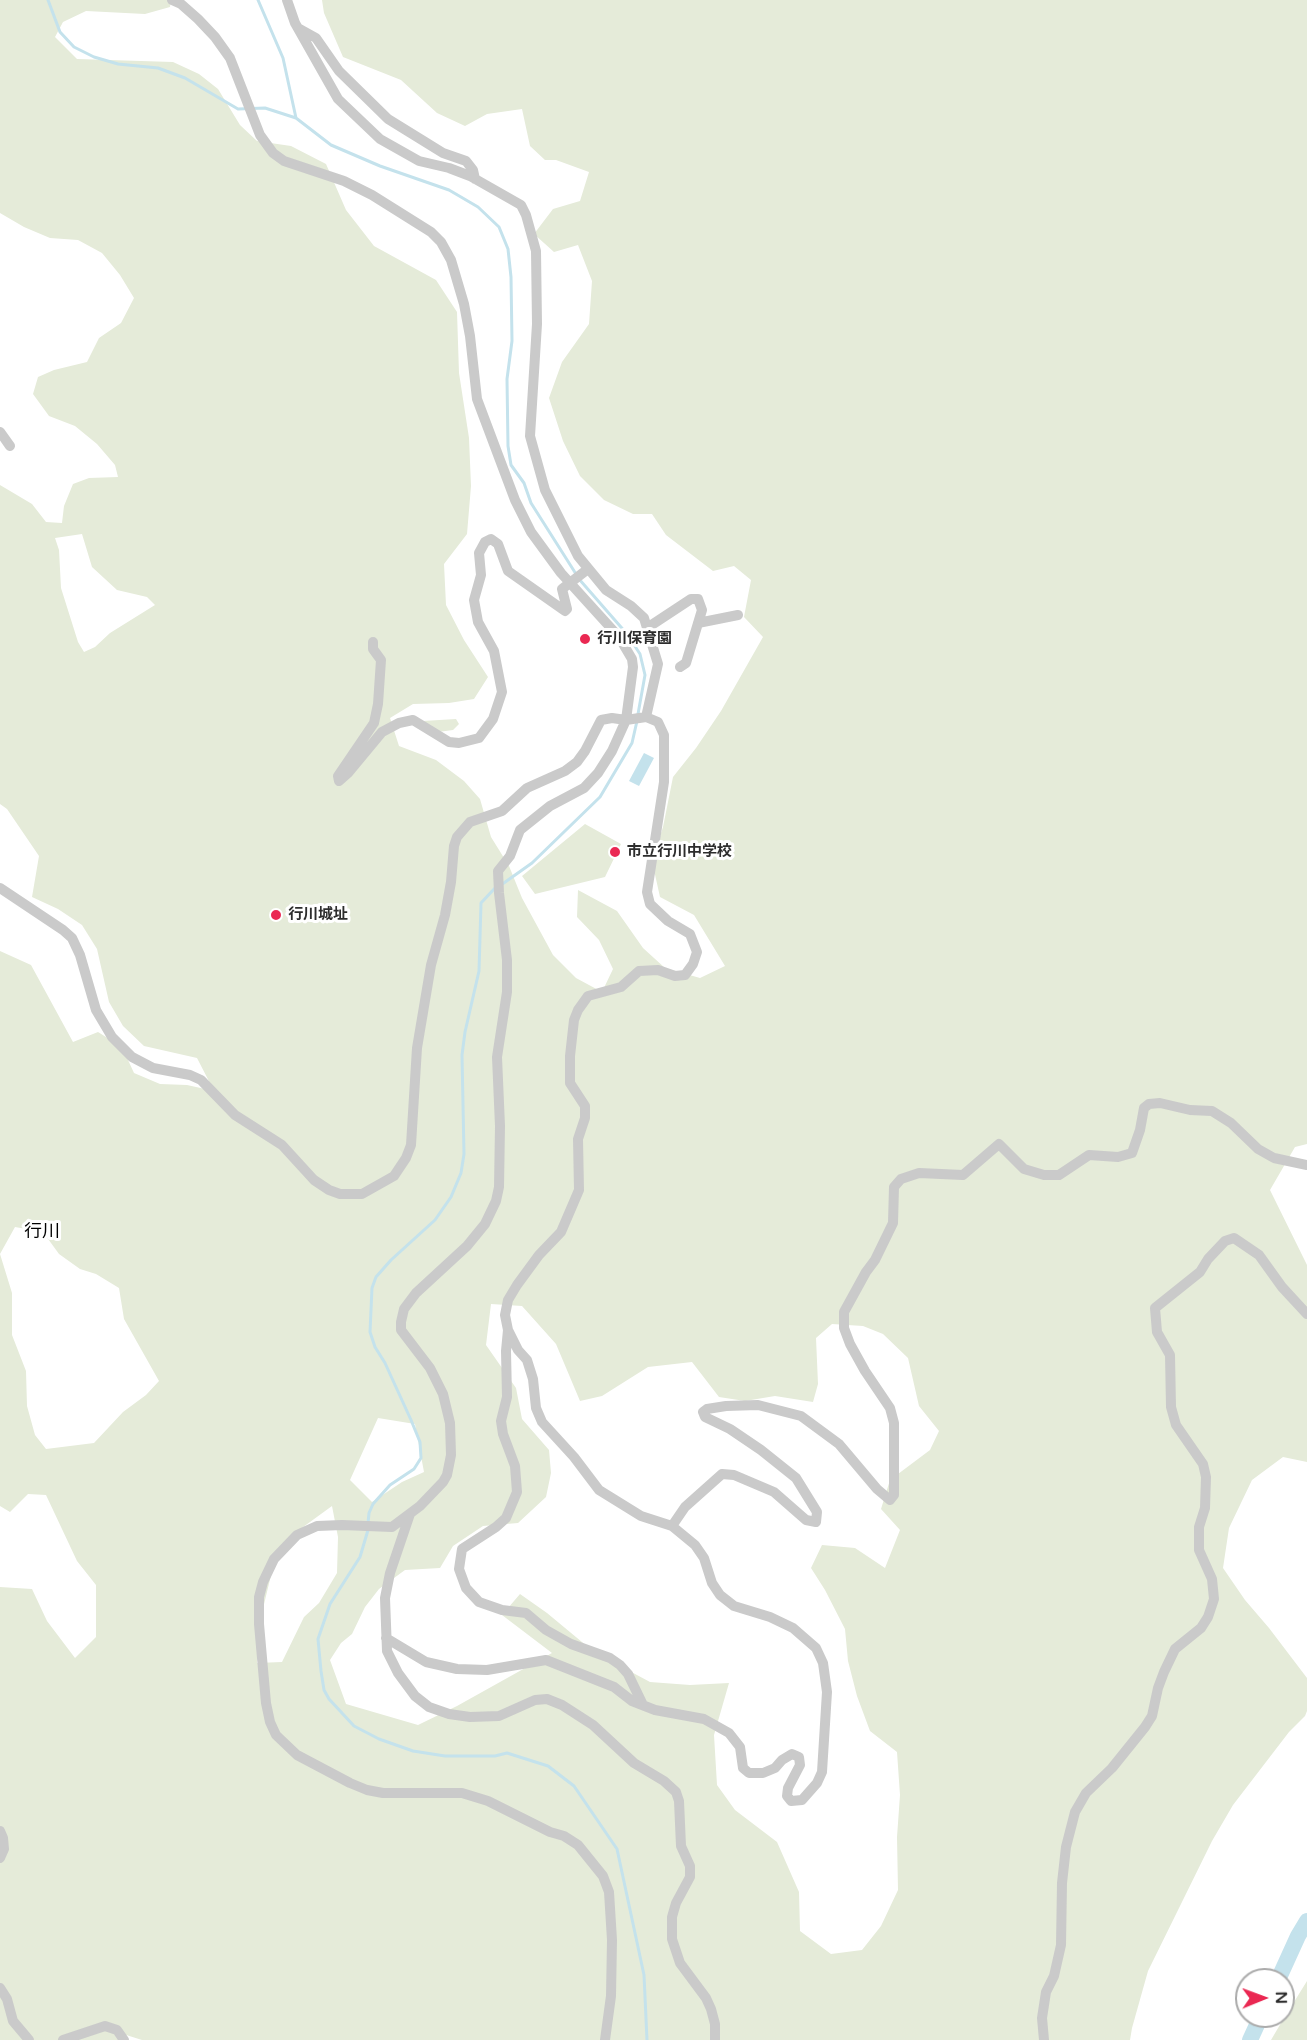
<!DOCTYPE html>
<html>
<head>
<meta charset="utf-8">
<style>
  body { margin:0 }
  #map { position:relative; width:1307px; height:2040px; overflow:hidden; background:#fff; font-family:"Varela Round",sans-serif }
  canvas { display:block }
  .north { position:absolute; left:1235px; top:1968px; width:60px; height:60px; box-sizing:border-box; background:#fff; border:2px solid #ababab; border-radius:50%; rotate:89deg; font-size:16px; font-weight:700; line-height:24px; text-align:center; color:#2d2d2d }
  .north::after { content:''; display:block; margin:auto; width:21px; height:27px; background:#ea2852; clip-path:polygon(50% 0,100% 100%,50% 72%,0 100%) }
</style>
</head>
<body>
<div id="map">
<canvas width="1307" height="2040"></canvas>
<div class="north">N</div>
</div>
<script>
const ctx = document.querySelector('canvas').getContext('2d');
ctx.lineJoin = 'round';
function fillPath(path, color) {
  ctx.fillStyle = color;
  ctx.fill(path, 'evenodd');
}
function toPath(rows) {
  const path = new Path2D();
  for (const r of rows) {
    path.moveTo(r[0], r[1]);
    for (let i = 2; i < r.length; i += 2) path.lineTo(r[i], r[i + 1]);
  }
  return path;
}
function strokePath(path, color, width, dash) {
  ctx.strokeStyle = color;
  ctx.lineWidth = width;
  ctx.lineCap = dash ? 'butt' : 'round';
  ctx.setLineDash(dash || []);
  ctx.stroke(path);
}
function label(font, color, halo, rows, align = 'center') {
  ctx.font = font + ' "Varela Round","Noto Sans JP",sans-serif';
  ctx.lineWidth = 6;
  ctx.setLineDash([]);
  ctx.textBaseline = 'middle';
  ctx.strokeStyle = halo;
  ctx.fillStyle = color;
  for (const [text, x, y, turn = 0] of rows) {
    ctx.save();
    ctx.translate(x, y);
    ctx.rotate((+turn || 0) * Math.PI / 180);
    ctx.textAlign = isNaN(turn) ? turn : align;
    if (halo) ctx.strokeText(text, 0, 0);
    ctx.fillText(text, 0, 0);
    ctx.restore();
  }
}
fillPath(toPath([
  [0,0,171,0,170,7,145,14,86,11,63,22,55,37,77,59,173,62,199,74,218,89,240,125,257,141,291,146,326,164,346,210,374,246,436,280,457,312,459,373,469,438,471,486,467,534,444,564,446,605,464,640,488,677,474,699,449,703,413,704,390,718,399,746,436,760,464,781,480,799,491,837,509,866,522,898,553,955,576,978,602,992,613,969,599,940,577,917,578,890,617,911,643,948,665,968,700,978,725,966,694,915,660,897,652,861,663,827,673,777,696,748,721,711,763,637,744,617,751,580,734,566,713,571,666,535,652,514,633,514,604,500,580,476,563,441,549,398,562,362,589,324,592,281,578,245,554,252,534,234,553,209,580,201,589,172,556,160,545,160,530,146,522,109,487,114,465,126,437,113,401,80,343,57,324,13,322,0,1307,0,1307,1144,1295,1147,1270,1190,1307,1265,1307,1462,1283,1457,1252,1480,1229,1528,1223,1568,1245,1600,1269,1628,1307,1678,1307,1711,1305,1716,1289,1732,1233,1805,1212,1841,1148,1971,1132,2028,1130,2040,142,2040,123,2034,122,2040,0,2040,0,1587,32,1589,47,1621,75,1658,96,1637,96,1585,77,1561,46,1495,28,1494,10,1512,0,1506,0,1254,12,1293,12,1335,26,1371,27,1406,35,1435,46,1449,94,1443,123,1412,146,1395,159,1381,124,1319,119,1288,96,1274,80,1269,59,1254,43,1232,15,1227,0,1254,0,951,31,965,73,1042,98,1032,122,1047,134,1073,160,1084,187,1085,214,1091,197,1058,144,1046,123,1026,109,1002,97,949,82,925,58,909,32,897,39,856,7,809,0,804,0,485,32,504,46,522,62,523,64,506,73,484,89,478,118,477,115,465,97,444,75,426,49,416,33,394,38,377,54,370,87,362,99,338,121,323,134,298,120,275,102,253,78,240,50,238,24,227,0,213],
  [82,534,92,567,117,590,147,597,155,605,110,633,95,647,84,652,78,642,61,588,59,550,55,538],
  [491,1304,522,1306,556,1344,580,1401,602,1396,648,1367,692,1362,719,1397,745,1401,775,1396,813,1402,818,1384,816,1338,832,1324,863,1326,883,1334,908,1358,919,1406,939,1431,930,1450,890,1480,881,1509,900,1530,885,1568,855,1548,822,1545,811,1568,825,1590,845,1629,848,1661,857,1696,870,1731,897,1752,900,1795,897,1837,898,1890,881,1926,862,1950,831,1954,800,1931,799,1892,777,1842,735,1810,717,1785,714,1735,729,1683,690,1685,650,1682,594,1652,547,1613,520,1594,502,1615,552,1653,457,1706,418,1725,346,1704,330,1660,341,1643,352,1634,365,1607,379,1589,405,1570,440,1568,453,1546,483,1526,518,1523,546,1497,551,1473,549,1450,522,1419,516,1388,486,1345],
  [378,1418,415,1424,424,1472,402,1482,372,1502,350,1480],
  [332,1506,338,1537,337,1573,319,1603,304,1617,282,1662,257,1663,258,1629,273,1567,299,1530],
  [456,719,459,724,453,730,438,732,423,721],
  [585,824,621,844,605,877,535,894,522,876],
  [1307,1981,1307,2040,1271,2040,1281,2023]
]), '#e5ebd9');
fillPath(toPath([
  [644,753,654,758,639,786,629,781]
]), '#c4e2ec');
strokePath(toPath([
  [48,0,60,32,74,47,94,57,118,64,158,68,185,78,238,109,265,108,296,118,331,145,380,166,449,190,478,207,499,227,508,249,511,277,512,341,507,379,508,446,511,465,524,483,531,503,576,574],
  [258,0,283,58,296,118],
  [579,579,627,634,640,654,645,675,638,714],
  [501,885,532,863,600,797,632,743,637,721],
  [368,1523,369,1513,373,1504,390,1485,414,1469,421,1458,420,1442,411,1420,385,1363,375,1347,370,1332,372,1288,376,1277,391,1260,435,1220,451,1197,461,1173,464,1154,462,1055,465,1032,479,971,481,903,495,888],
  [368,1530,360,1557,330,1604,318,1639,321,1671,324,1690,329,1699,354,1726,379,1739,413,1751,445,1756,495,1756,507,1753,548,1766,574,1786,617,1849,644,1975,647,2040]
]), '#c4e2ec', 3);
strokePath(toPath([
  [1278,1980,1298,1936,1307,1921],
  [1250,2040,1261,2016]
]), '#c4e2ec', 16);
strokePath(toPath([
  [172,0,181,4,198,19,215,37,230,58,260,135,273,153,284,161,344,181,372,195,431,232,441,242,451,260,464,304,470,336,477,399,515,500,531,532,561,573,619,637,632,659,633,667,626,720,612,751,598,773,584,788,550,806,520,830,510,856,498,871,499,893,507,960,507,992,497,1057,500,1126,499,1187,496,1201,485,1224,467,1246,416,1293,404,1309,401,1322,401,1330,430,1368,443,1394,450,1423,451,1455,447,1475,443,1482,420,1506,392,1527,342,1525,317,1526,297,1535,274,1559,263,1582,259,1597,259,1624,266,1703,270,1722,276,1735,297,1755,350,1783,367,1790,383,1793,462,1793,488,1801,550,1832,564,1836,578,1845,603,1876,609,1892,612,1940,611,1996,605,2040],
  [287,0,295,23,338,99,380,139,419,161,449,168,470,176,521,205,526,215,536,251,537,324,530,436,545,490,578,556,606,590,631,606,644,618,658,664,646,717],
  [298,28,316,38,339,71,388,119,443,153,466,161,473,170,475,179],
  [0,432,10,446],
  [698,623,738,615],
  [647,628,691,599,698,599,702,610,686,663,680,667],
  [373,642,373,649,381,660,378,704,374,723,338,776,339,781,348,773,382,732,399,723,413,720,449,742,459,743,479,738,493,719,502,692,494,651,478,622,474,600,481,575,479,553,485,542,491,539,498,544,508,571,565,611,567,609,562,589,588,569],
  [0,888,63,930,72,938,80,955,96,1010,112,1037,132,1057,153,1068,190,1075,201,1080,235,1115,282,1145,314,1180,329,1190,340,1194,362,1194,394,1176,406,1158,411,1145,417,1048,431,965,445,915,451,882,454,846,457,837,470,822,502,811,527,788,565,771,577,762,585,751,601,720,612,718,626,720,646,717,658,722,664,735,664,782,647,892,650,904,668,921,690,934,697,952,693,964,685,975,675,976,658,970,639,971,621,987,588,996,578,1010,574,1020,570,1056,570,1083,585,1106,585,1118,578,1139,579,1190,561,1232,539,1255,517,1285,508,1300,505,1315,508,1330,518,1350,527,1360,533,1379,536,1408,542,1422,574,1457,599,1490,641,1516,672,1526,695,1545,704,1558,712,1583,720,1595,734,1606,770,1617,793,1628,816,1648,823,1663,827,1692,822,1772,817,1783,802,1800,791,1801,787,1796,788,1788,800,1765,799,1757,792,1754,782,1760,775,1768,763,1773,749,1773,743,1768,740,1747,729,1733,704,1719,655,1710,632,1701,614,1687,546,1660,487,1670,457,1669,426,1662,386,1638],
  [508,1330,506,1351,507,1397,501,1421,503,1434,515,1466,517,1492,506,1518,496,1527,462,1549,459,1569,466,1588,479,1602,502,1610,526,1613,546,1630,571,1644,610,1658,620,1665,628,1674,643,1705],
  [410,1514,390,1573,385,1598,387,1651,398,1673,415,1696,429,1707,449,1714,470,1717,499,1716,535,1700,547,1699,562,1705,593,1725,634,1763,664,1781,676,1792,679,1801,681,1846,690,1866,690,1877,676,1903,672,1917,672,1939,680,1963,706,1998,711,2009,715,2024,715,2040],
  [672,1526,685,1507,722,1474,734,1475,774,1492,806,1520,816,1522,817,1512,796,1478,761,1450,730,1429,705,1417,703,1412,707,1409,726,1406,758,1405,801,1416,839,1444,877,1489,890,1500,894,1495,894,1423,890,1408,865,1371,850,1344,844,1328,844,1312,866,1272,875,1260,893,1223,894,1187,901,1179,919,1173,963,1175,999,1144,1024,1169,1044,1175,1059,1175,1089,1155,1118,1157,1132,1153,1140,1130,1144,1108,1149,1104,1160,1103,1190,1110,1212,1111,1231,1123,1258,1149,1274,1158,1307,1165],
  [0,1831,3,1838,4,1849,0,1858],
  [0,1988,7,1999,13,2021,29,2040],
  [63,2040,105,2026,117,2030,124,2040],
  [1044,2040,1042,2018,1046,1992,1054,1976,1061,1945,1062,1883,1066,1847,1075,1812,1086,1793,1112,1768,1145,1727,1152,1716,1158,1688,1164,1672,1175,1649,1201,1628,1208,1617,1214,1599,1212,1579,1199,1550,1199,1527,1205,1508,1206,1477,1203,1464,1176,1425,1171,1407,1170,1355,1157,1332,1155,1308,1200,1272,1208,1259,1225,1241,1234,1238,1259,1255,1282,1287,1307,1314]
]), '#cacaca', 10);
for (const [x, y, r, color] of [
  [585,639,6,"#ea2852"],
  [615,852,6,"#ea2852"],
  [276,915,6,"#ea2852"]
]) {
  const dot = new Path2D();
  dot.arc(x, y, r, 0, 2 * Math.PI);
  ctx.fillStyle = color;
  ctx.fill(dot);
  strokePath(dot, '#fff', 2);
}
label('bold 15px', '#2d2d2d', '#fff', [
  ["行川保育園",597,639],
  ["市立行川中学校",627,852],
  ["行川城址",288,915]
], 'left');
label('18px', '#000', '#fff', [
  ["行川",42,1232]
]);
</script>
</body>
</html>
